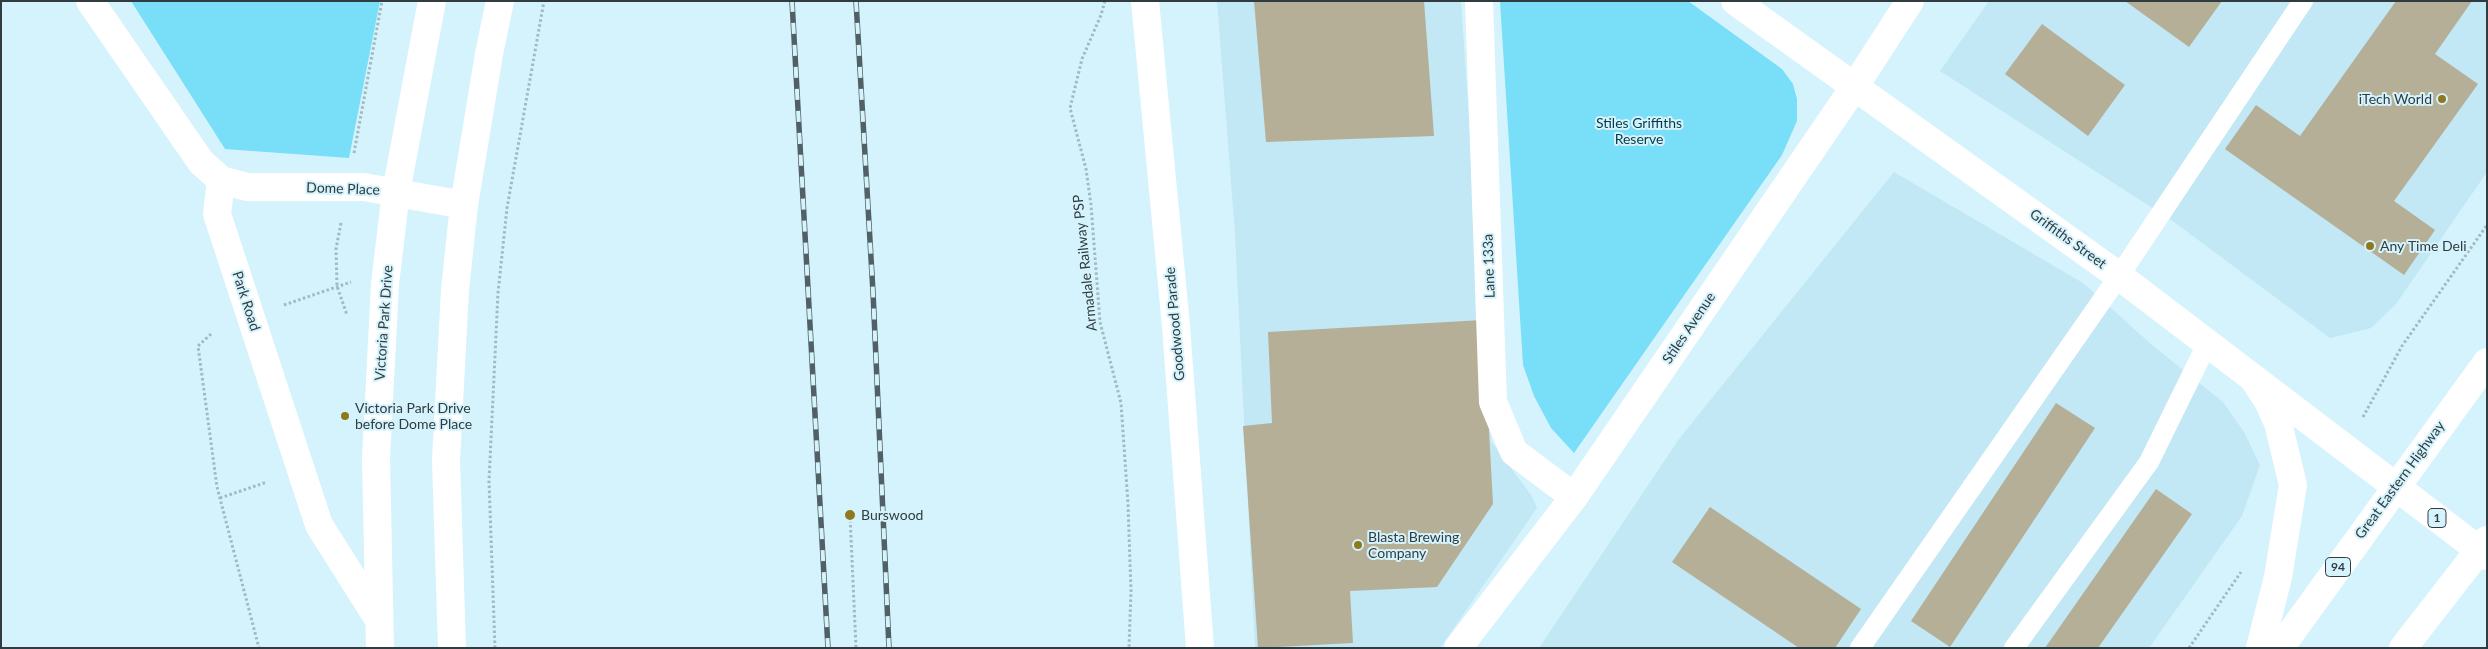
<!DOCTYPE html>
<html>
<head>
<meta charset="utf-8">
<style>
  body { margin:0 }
  #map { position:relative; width:2488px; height:649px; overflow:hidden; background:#d5f3fc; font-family:Lato,sans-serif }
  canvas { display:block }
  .frame { position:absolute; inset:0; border:2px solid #303c3f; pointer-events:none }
</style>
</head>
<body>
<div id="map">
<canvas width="2488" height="649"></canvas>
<div class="frame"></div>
</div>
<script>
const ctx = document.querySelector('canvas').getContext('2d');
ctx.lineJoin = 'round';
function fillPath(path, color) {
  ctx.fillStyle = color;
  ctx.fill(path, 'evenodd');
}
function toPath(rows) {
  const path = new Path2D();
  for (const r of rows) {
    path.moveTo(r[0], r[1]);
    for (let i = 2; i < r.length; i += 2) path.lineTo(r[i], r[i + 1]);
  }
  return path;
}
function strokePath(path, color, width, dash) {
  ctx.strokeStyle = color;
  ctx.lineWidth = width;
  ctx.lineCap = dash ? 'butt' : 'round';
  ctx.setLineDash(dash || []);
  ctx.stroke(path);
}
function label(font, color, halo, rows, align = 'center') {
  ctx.font = font + ' Lato,sans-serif';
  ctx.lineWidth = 4;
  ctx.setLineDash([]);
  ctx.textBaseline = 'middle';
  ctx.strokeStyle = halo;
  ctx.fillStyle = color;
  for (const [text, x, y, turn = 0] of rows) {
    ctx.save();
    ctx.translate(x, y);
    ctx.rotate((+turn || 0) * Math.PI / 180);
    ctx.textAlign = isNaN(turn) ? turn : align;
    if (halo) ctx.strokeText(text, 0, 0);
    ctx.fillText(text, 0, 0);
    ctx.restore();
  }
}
fillPath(toPath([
  [1217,1,1461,1,1491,441,1531,495,1537,508,1440,648,1255,648,1235,233],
  [1989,1,2487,1,2487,172,2396,304,2371,328,2330,338,2174,222,1940,71],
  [1894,172,2083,283,2152,345,2223,402,2244,432,2260,465,2242,516,2149,648,1539,648,1679,439]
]), '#c1e8f4');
fillPath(toPath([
  [131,1,380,1,349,158,225,149],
  [1500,1,1688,1,1782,69,1793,84,1797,99,1797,121,1782,155,1574,453,1551,428,1534,396,1523,365]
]), '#79def8');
fillPath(toPath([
  [1254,1,1424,1,1434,136,1266,142],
  [2125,1,2222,1,2189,47],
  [2396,1,2472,1,2435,54,2478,84,2394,201,2435,230,2404,275,2225,149,2256,105,2300,136],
  [2042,24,2125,85,2088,136,2005,74],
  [1483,320,1493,504,1437,587,1350,591,1353,643,1258,648,1243,426,1272,423,1268,332],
  [2056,403,2095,428,1950,647,1911,621],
  [2156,489,2192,514,2098,648,2045,648],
  [1710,507,1861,609,1835,648,1799,648,1672,562]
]), '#b5af97');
strokePath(toPath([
  [1105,1,1101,15,1082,59,1070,108,1086,169,1091,205,1100,322,1121,403,1128,504,1131,591,1129,648],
  [354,153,382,1],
  [341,223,336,249,337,286,347,315],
  [284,305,351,282],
  [211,334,198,346,217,487,259,648],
  [2363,417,2402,346,2487,225],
  [220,498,267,482],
  [850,515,856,648],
  [495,648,489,481,498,293,507,208,544,1],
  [2189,648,2241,572]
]), '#a1b9c0', 3, [2.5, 2.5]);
strokePath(toPath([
  [1860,648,2119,276,2303,1],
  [2014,648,2149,462,2207,344]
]), '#fff', 20);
strokePath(toPath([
  [90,1,201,162,221,180,247,187,364,187,464,205],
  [1145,1,1176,326,1200,648],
  [1479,1,1493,402,1514,452,1574,497],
  [1735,1,2119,276,2395,486],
  [221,180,217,214,319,525,379,620],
  [1458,648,1574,497,1855,86,1910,1]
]), '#fff', 28);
strokePath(toPath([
  [380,648,376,458,385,284,396,192,432,1],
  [452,648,446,460,455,290,464,205,489,54,500,1]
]), '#fff', 28);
strokePath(toPath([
  [2253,378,2268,401,2278,423,2293,485,2278,577,2260,648],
  [2395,486,2487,556],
  [2280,648,2487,362],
  [2403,648,2487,540]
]), '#fff', 28);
const rail = toPath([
  [792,1,828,648],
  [856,1,873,292,889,648]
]);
strokePath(rail, '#506064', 5.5);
strokePath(rail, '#d5f3fc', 4, [11]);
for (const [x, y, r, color] of [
  [2442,99,5,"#8f791f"],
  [2370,246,5,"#8f791f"],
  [345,416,5,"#8f791f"],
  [850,515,6,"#8f791f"],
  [1358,545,5,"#8f791f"]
]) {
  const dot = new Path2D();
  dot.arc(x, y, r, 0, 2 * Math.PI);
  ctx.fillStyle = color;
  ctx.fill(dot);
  strokePath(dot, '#d5f3fc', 2);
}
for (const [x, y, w] of [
  [2437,518,18],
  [2338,567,25]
]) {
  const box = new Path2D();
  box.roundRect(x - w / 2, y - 9.5, w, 19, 4);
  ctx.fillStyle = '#d5f3fc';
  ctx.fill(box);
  strokePath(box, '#303c3f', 1);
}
label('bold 12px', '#303c3f', null, [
  ["1",2437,518],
  ["94",2338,567]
]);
label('14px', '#303c3f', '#d5f3fc', [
  ["iTech World",2432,99,"right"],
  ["Any Time Deli",2380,246],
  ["Victoria Park Drive",355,408],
  ["before Dome Place",355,424],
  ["Burswood",861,515],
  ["Blasta Brewing",1368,537],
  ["Company",1368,553]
], 'left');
label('14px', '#003d49', '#d5f3fc', [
  ["Stiles Griffiths",1639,123],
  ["Reserve",1639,139]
]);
label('14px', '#303c3f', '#d5f3fc', [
  ["Dome Place",343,189,2],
  ["Griffiths Street",2068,239,36],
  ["Armadale Railway PSP",1085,263,-96],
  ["Lane 133a",1489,266,-92],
  ["Park Road",246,301,72],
  ["Victoria Park Drive",384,323,-86],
  ["Goodwood Parade",1175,324,-95],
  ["Stiles Avenue",1689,328,-56],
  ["Great Eastern Highway",2400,480,-54]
]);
</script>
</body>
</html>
